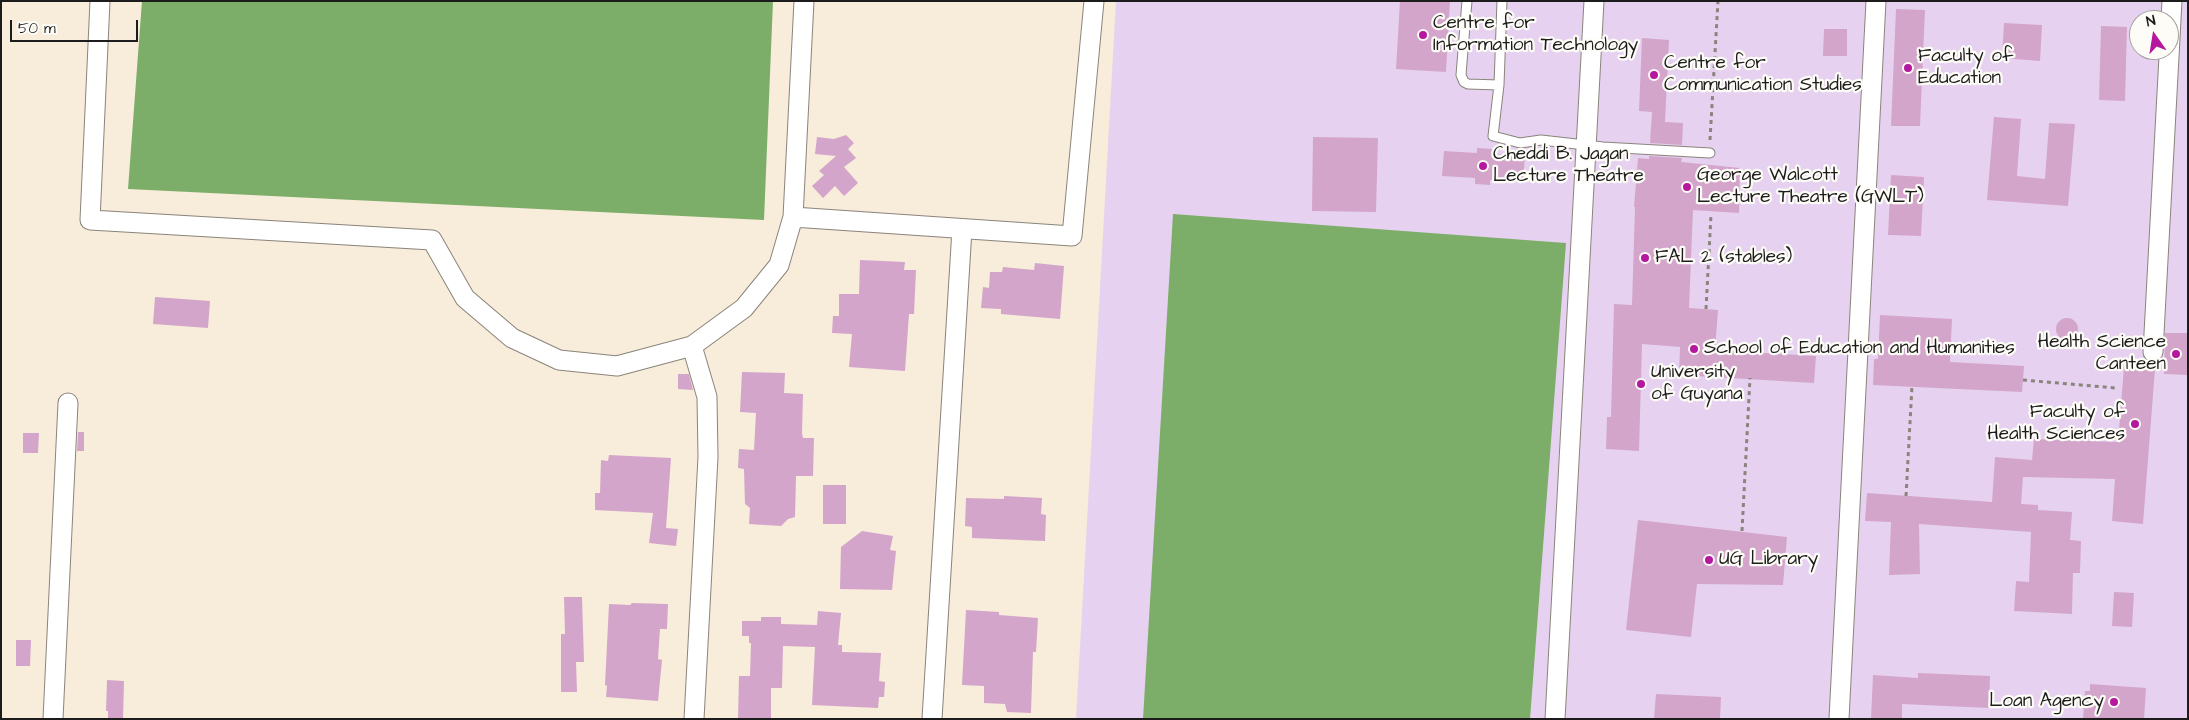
<!DOCTYPE html>
<html>
<head>
<meta charset="utf-8">
<style>
  body { margin:0 }
  #map { position:relative; width:2189px; height:720px; overflow:hidden; background:#f8ecda; font-family:"Architects Daughter",sans-serif }
  canvas { display:block }
  .frame { position:absolute; inset:0; border:2px solid #1c1c1c; pointer-events:none }
  .north { position:absolute; left:2129px; top:10px; width:50px; height:50px; box-sizing:border-box; background:#fdfcf7; border:1px solid #a3a29f; border-radius:50%; rotate:347deg; font-size:14px; font-weight:700; line-height:20px; text-align:center; color:#1c1c1c }
  .north::after { content:''; display:block; margin:auto; width:18px; height:22px; background:#b5179e; clip-path:polygon(50% 0,100% 100%,50% 72%,0 100%) }
  .scale { position:absolute; left:10px; top:20px; width:128px; height:22px; box-sizing:border-box; border:2px solid #1c1c1c; border-top:0; padding-left:6px; font-size:15px; line-height:18px; white-space:nowrap; color:#1c1c1c; -webkit-text-stroke:4px #fdfcf7; paint-order:stroke }
</style>
</head>
<body>
<div id="map">
<canvas width="2189" height="720"></canvas>
<div class="frame"></div>
<div class="north">N</div>
<div class="scale">50 m</div>
</div>
<script>
const ctx = document.querySelector('canvas').getContext('2d');
ctx.lineJoin = 'round';
function fillPath(path, color) {
  ctx.fillStyle = color;
  ctx.fill(path, 'evenodd');
}
function toPath(rows) {
  const path = new Path2D();
  for (const r of rows) {
    if (r.length === 3) {
      path.moveTo(r[0] + r[2], r[1]);
      path.arc(r[0], r[1], r[2], 0, 2 * Math.PI);
      continue;
    }
    path.moveTo(r[0], r[1]);
    for (let i = 2; i < r.length; i += 2) path.lineTo(r[i], r[i + 1]);
  }
  return path;
}
function strokePath(path, color, width, dash) {
  ctx.strokeStyle = color;
  ctx.lineWidth = width;
  ctx.lineCap = dash ? 'butt' : 'round';
  ctx.setLineDash(dash || []);
  ctx.stroke(path);
}
function label(font, color, halo, rows, align = 'center') {
  ctx.font = font + ' "Architects Daughter",sans-serif';
  ctx.lineWidth = 4.5;
  ctx.setLineDash([]);
  ctx.textBaseline = 'middle';
  ctx.strokeStyle = halo;
  ctx.fillStyle = color;
  for (const [text, x, y, turn = 0] of rows) {
    ctx.save();
    ctx.translate(x, y);
    ctx.rotate((+turn || 0) * Math.PI / 180);
    ctx.textAlign = isNaN(turn) ? turn : align;
    if (halo) ctx.strokeText(text, 0, 0);
    ctx.fillText(text, 0, 0);
    ctx.restore();
  }
}
fillPath(toPath([
  [1116,1,2188,1,2188,719,1076,719],
  [2139,20,2169,20,2169,50,2139,50]
]), '#e6d2f0');
fillPath(toPath([
  [142,1,773,1,764,220,128,189],
  [1173,214,1566,243,1530,719,1143,719]
]), '#7cae69');
fillPath(toPath([
  [1400,1,1450,1,1446,72,1396,69],
  [1896,9,1925,10,1920,126,1891,126],
  [2004,23,2042,25,2040,61,2002,58],
  [2101,26,2127,27,2125,101,2099,100],
  [1824,29,1847,29,1847,56,1823,56],
  [1642,38,1669,40,1665,122,1683,123,1682,145,1650,143,1652,112,1639,111],
  [1994,117,2021,119,2017,176,2045,179,2049,123,2075,124,2068,206,1987,200],
  [846,135,854,143,848,149,856,158,844,167,858,183,844,196,835,186,823,198,812,186,824,175,819,171,836,156,815,154,817,137,834,139],
  [1313,137,1378,138,1376,212,1312,211],
  [1477,148,1492,149,1492,154,1525,156,1523,182,1490,180,1490,185,1475,184,1475,178,1442,176,1444,151,1477,153],
  [1649,156,1682,158,1681,162,1740,168,1739,213,1693,210,1689,308,1718,310,1715,350,1816,356,1814,383,1679,375,1680,347,1642,344,1639,451,1606,449,1607,417,1611,417,1614,304,1632,305,1635,207,1634,207,1638,158,1649,159],
  [1891,175,1924,177,1921,236,1888,235],
  [860,260,905,262,904,270,916,270,914,314,909,314,905,371,849,367,852,334,832,333,833,316,839,316,839,294,859,294],
  [1035,263,1064,266,1060,319,1001,314,1001,309,981,308,983,287,989,288,990,272,1002,272,1003,267,1034,270],
  [155,297,210,301,208,328,153,324],
  [1880,315,1952,319,1950,362,2024,366,2022,392,1873,385,1874,359,1878,359],
  [2067,329,11],
  [2165,333,2188,333,2188,375,2164,374],
  [2124,367,2155,369,2143,524,2112,521,2115,479,2023,477,2021,504,2038,505,2038,510,2072,512,2070,540,2081,541,2080,573,2073,573,2072,614,2014,611,2016,581,2029,582,2031,532,1919,524,1920,574,1889,575,1891,522,1865,521,1867,493,1992,502,1995,457,2032,460,2034,439,2118,442],
  [742,372,785,373,784,393,803,394,802,433,803,438,814,438,813,476,796,476,795,517,788,519,781,526,749,524,750,508,745,504,744,469,738,468,739,449,754,450,756,413,740,412],
  [678,374,689,374,693,390,678,389],
  [78,432,84,432,84,451,77,451],
  [23,433,39,433,38,453,23,453],
  [609,455,671,458,666,528,678,529,676,546,649,543,653,513,595,510,595,493,600,493,601,460,608,461],
  [823,485,846,485,846,524,823,524],
  [1004,496,1042,498,1041,514,1046,515,1045,541,972,538,972,527,965,526,966,498,1004,499],
  [1638,520,1787,537,1783,585,1697,584,1691,637,1626,630],
  [862,531,893,536,890,550,896,551,892,590,840,589,841,547],
  [2114,592,2134,593,2132,627,2112,626],
  [564,597,582,597,584,662,576,662,577,692,561,692,561,634,565,634],
  [632,603,668,604,667,629,660,629,658,659,662,660,658,701,606,697,607,686,605,685,609,604,630,605],
  [966,610,999,612,999,615,1038,618,1036,652,1033,652,1031,713,1007,712,1005,704,984,703,984,686,962,685],
  [818,611,841,613,838,645,842,645,842,652,881,653,879,681,885,682,884,697,879,697,878,708,812,705,815,647,783,646,782,688,771,688,771,719,738,719,739,676,750,676,751,643,749,643,749,636,742,636,742,621,761,621,761,617,781,617,781,624,817,625],
  [16,640,31,640,30,666,16,666],
  [1918,673,1990,676,1989,708,1902,704,1902,719,1871,719,1873,675,1918,678],
  [107,680,124,681,123,719,108,719,108,711,106,711],
  [2090,684,2146,688,2144,719,2083,719,2085,691,2090,691],
  [1656,694,1721,697,1720,719,1654,719]
]), '#d3a5cb');
const service = toPath([
  [1467,1,1461,75,1464,82,1468,84,1499,85],
  [1502,1,1499,85,1493,136,1520,143,1541,140,1603,147,1710,153]
]);
const minor = toPath([
  [100,1,90,220,432,240,465,298,512,338,559,360,617,366,692,346,744,308,779,265,793,217,804,1],
  [793,217,1072,236,1094,1],
  [692,346,707,397,708,457,694,719],
  [2153,352,2172,1],
  [53,719,68,403],
  [932,719,962,229],
  [1555,719,1594,1],
  [1839,719,1876,1]
]);
strokePath(service, '#8a847b', 11);
strokePath(minor, '#8a847b', 21);
strokePath(toPath([
  [1710,140,1718,1],
  [1706,309,1711,215],
  [2023,380,2116,388],
  [1906,496,1912,386],
  [1742,531,1750,378]
]), '#8a847b', 3, [4, 4]);
strokePath(service, '#fff', 9);
strokePath(minor, '#fff', 19);
for (const [x, y, r, color] of [
  [1423,35,5,"#b5179e"],
  [1908,68,5,"#b5179e"],
  [1654,75,5,"#b5179e"],
  [1483,166,5,"#b5179e"],
  [1687,187,5,"#b5179e"],
  [1645,258,5,"#b5179e"],
  [1694,349,5,"#b5179e"],
  [2176,354,5,"#b5179e"],
  [1641,384,5,"#b5179e"],
  [2135,424,5,"#b5179e"],
  [1709,560,5,"#b5179e"],
  [2114,702,5,"#b5179e"]
]) {
  const dot = new Path2D();
  dot.arc(x, y, r, 0, 2 * Math.PI);
  ctx.fillStyle = color;
  ctx.fill(dot);
  strokePath(dot, '#fdfcf7', 2);
}
label('19px', '#1c1c1c', '#fdfcf7', [
  ["Centre for",1433,24],
  ["Information Technology",1433,46],
  ["Faculty of",1918,57],
  ["Education",1918,79],
  ["Centre for",1664,64],
  ["Communication Studies",1664,86],
  ["Cheddi B. Jagan",1493,155],
  ["Lecture Theatre",1493,177],
  ["George Walcott",1697,176],
  ["Lecture Theatre (GWLT)",1697,198],
  ["FAL 2 (stables)",1655,258],
  ["Health Science",2166,343,"right"],
  ["Canteen",2166,365,"right"],
  ["School of Education and Humanities",1704,349],
  ["University",1651,373],
  ["of Guyana",1651,395],
  ["Faculty of",2125,413,"right"],
  ["Health Sciences",2125,435,"right"],
  ["UG Library",1719,560],
  ["Loan Agency",2104,702,"right"]
], 'left');
</script>
</body>
</html>
